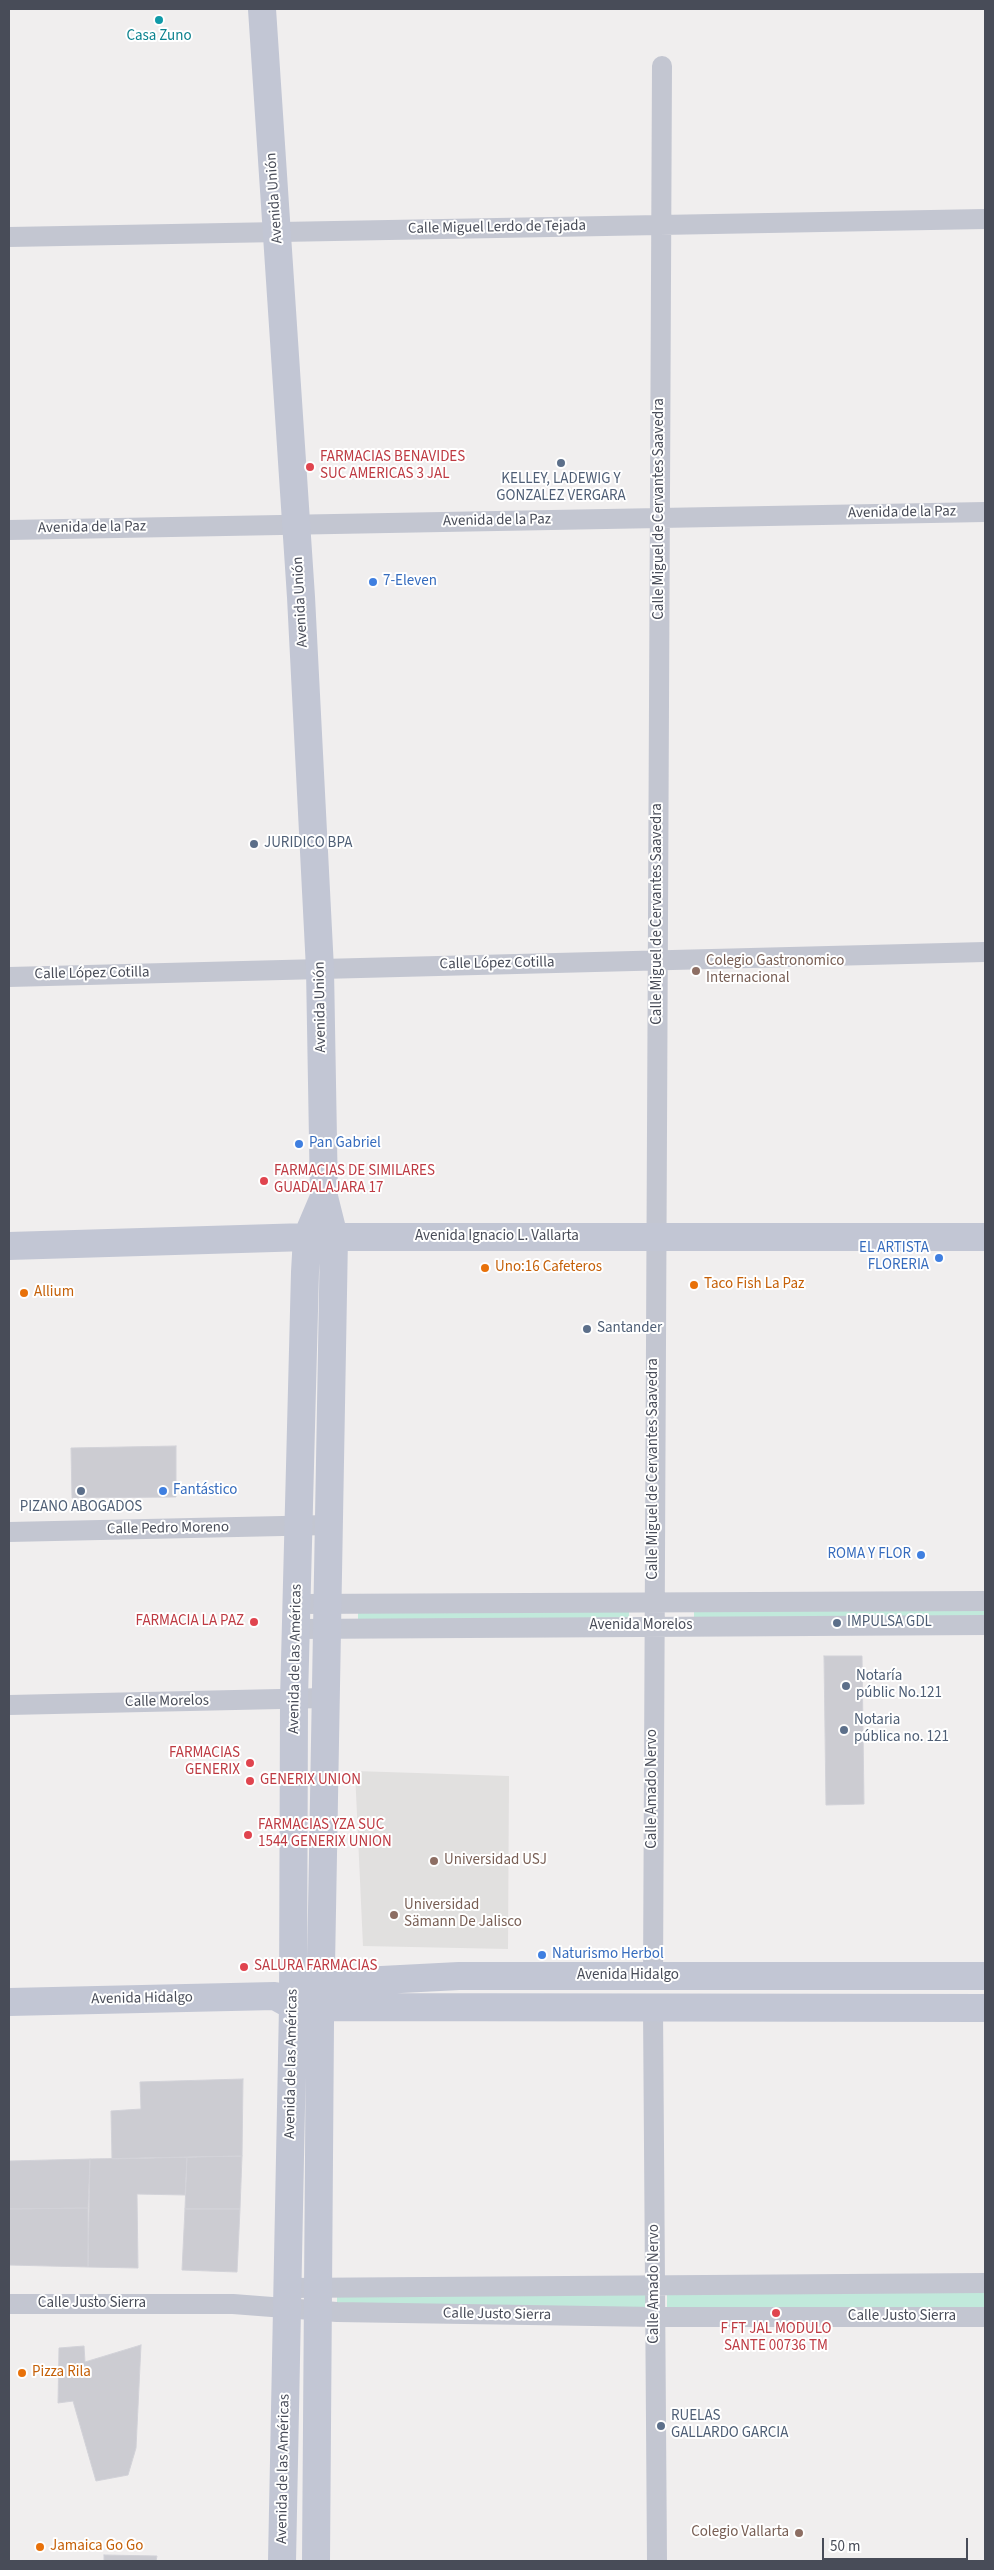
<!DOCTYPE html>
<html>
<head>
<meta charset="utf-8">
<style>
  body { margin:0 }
  #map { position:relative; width:994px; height:2570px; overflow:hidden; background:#f0eeee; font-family:"Source Sans 3",sans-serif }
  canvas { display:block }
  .frame { position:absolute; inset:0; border:10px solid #484c58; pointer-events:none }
  .scale { position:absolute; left:822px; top:2538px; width:146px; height:22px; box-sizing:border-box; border:2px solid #484c58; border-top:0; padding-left:6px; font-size:15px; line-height:18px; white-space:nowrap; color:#484c58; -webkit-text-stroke:4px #fff; paint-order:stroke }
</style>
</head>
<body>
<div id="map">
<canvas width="994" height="2570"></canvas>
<div class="frame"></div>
<div class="scale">50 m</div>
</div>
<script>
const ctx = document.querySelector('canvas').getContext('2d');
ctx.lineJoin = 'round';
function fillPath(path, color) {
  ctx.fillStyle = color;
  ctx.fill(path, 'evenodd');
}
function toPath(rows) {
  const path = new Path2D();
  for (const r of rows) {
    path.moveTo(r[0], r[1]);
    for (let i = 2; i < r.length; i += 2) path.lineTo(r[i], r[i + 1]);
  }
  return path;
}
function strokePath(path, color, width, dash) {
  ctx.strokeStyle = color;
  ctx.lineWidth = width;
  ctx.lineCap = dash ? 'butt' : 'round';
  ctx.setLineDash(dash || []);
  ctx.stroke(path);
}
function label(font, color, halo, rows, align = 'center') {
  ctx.font = font + ' "Source Sans 3",sans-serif';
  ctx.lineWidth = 4;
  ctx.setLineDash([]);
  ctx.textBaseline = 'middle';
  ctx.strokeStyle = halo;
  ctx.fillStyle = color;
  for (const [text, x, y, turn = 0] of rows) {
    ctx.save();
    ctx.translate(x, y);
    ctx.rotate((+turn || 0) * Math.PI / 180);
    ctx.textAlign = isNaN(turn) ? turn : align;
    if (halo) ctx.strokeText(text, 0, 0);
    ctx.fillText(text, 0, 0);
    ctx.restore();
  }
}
fillPath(toPath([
  [355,1771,509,1776,508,1949,363,1946]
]), '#e1e0df');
fillPath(toPath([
  [985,1607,985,1619,694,1620,694,1609],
  [358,1608,629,1608,629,1620,358,1621],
  [646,2289,646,2309,337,2309,337,2292],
  [985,2289,985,2313,667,2311,667,2291]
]), '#c1e9db');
const building = toPath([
  [176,1446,176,1497,72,1498,71,1448,176,1446],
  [824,1656,862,1656,864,1804,826,1805,824,1656],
  [243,2079,242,2156,112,2159,111,2111,141,2109,140,2082,243,2079],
  [242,2156,240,2209,185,2209,187,2157,242,2156],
  [187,2157,185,2195,137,2194,138,2268,88,2267,90,2159,187,2157],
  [90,2159,88,2208,9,2209,9,2161,90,2159],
  [88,2208,88,2267,9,2265,9,2209,88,2208],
  [185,2209,240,2209,237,2272,182,2270,185,2209],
  [141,2345,136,2448,128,2475,96,2481,73,2401,58,2403,59,2348,84,2346,85,2362,141,2345],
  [104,2555,157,2556,156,2561,104,2561,104,2555]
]);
fillPath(building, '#ccccd2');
strokePath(building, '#d2d2d8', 1);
strokePath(toPath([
  [9,237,985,219],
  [9,530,985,512],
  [9,977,985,952],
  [9,1532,328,1525],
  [297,1604,985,1601],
  [296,1629,985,1625],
  [9,1705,325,1698],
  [653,1975,662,66],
  [653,2007,657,2561],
  [287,2288,985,2283],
  [9,2304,233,2304,337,2312,656,2317,985,2317]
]), '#c3c6d1', 20);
strokePath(toPath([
  [262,9,301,597,320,969,324,1197,334,1237,320,2022,316,2561],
  [9,1246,307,1237,985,1237],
  [304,1984,459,1976,985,1976],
  [9,2002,275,1996,293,2006,320,2007,985,2008],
  [282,2561,293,2006,294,1699,305,1272,307,1237,324,1197]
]), '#c2c6d4', 28);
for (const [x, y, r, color] of [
  [159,20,5,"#0f9aa8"],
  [561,463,5,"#5c6f8a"],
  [310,467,5,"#e0444e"],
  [373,582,5,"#3f7fe0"],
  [254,844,5,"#5c6f8a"],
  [696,971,5,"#8d6e63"],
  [299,1144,5,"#3f7fe0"],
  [264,1181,5,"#e0444e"],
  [939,1258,5,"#3f7fe0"],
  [485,1268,5,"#e8710a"],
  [694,1285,5,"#e8710a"],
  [24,1293,5,"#e8710a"],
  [587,1329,5,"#5c6f8a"],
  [81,1491,5,"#5c6f8a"],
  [163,1491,5,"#3f7fe0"],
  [921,1555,5,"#3f7fe0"],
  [254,1622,5,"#e0444e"],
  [837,1623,5,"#5c6f8a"],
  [846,1686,5,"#5c6f8a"],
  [844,1730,5,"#5c6f8a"],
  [250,1763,5,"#e0444e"],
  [250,1781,5,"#e0444e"],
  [248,1835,5,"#e0444e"],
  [434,1861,5,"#8d6e63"],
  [394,1915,5,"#8d6e63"],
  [542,1955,5,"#3f7fe0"],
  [244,1967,5,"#e0444e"],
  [776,2313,5,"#e0444e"],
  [22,2373,5,"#e8710a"],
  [661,2426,5,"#5c6f8a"],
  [799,2533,5,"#8d6e63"],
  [40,2547,5,"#e8710a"]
]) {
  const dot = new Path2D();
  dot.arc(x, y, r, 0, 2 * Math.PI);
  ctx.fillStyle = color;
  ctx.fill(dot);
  strokePath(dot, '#fff', 2);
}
label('15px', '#0d838f', '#fff', [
  ["Casa Zuno",159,37]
]);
label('15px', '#484c58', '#fff', [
  ["Avenida Unión",275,198,-94],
  ["Calle Miguel Lerdo de Tejada",497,228,-1],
  ["Calle Miguel de Cervantes Saavedra",660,509,-90],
  ["Avenida de la Paz",902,513,-1],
  ["Avenida de la Paz",497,521,-1],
  ["Avenida de la Paz",92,528,-1],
  ["Avenida Unión",301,602,-93],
  ["Calle Miguel de Cervantes Saavedra",658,914,-90],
  ["Calle López Cotilla",497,964,-1],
  ["Calle López Cotilla",92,974,-1],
  ["Avenida Unión",321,1007,-91],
  ["Avenida Ignacio L. Vallarta",497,1237],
  ["Calle Miguel de Cervantes Saavedra",654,1469,-90],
  ["Calle Pedro Moreno",168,1529,-1],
  ["Avenida Morelos",641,1626],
  ["Avenida de las Américas",296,1659,-89],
  ["Calle Morelos",167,1702,-1],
  ["Calle Amado Nervo",653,1789,-90],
  ["Avenida Hidalgo",628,1976],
  ["Avenida Hidalgo",142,1999,-1],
  ["Avenida de las Américas",292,2064,-89],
  ["Calle Amado Nervo",655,2284,-90],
  ["Calle Justo Sierra",92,2304],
  ["Calle Justo Sierra",497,2315,1],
  ["Calle Justo Sierra",902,2317],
  ["Avenida de las Américas",284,2469,-89]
]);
label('15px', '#be3a42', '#fff', [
  ["FARMACIAS BENAVIDES",320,458],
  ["SUC AMERICAS 3 JAL",320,475],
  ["FARMACIAS DE SIMILARES",274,1172],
  ["GUADALAJARA 17",274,1189],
  ["FARMACIA LA PAZ",244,1622,"right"],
  ["FARMACIAS",240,1754,"right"],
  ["GENERIX",240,1771,"right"],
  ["GENERIX UNION",260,1781],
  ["FARMACIAS YZA SUC",258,1826],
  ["1544 GENERIX UNION",258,1843],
  ["SALURA FARMACIAS",254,1967],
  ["F FT JAL MODULO",776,2330,"center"],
  ["SANTE 00736 TM",776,2347,"center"]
], 'left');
label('15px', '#4e5e75', '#fff', [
  ["KELLEY, LADEWIG Y",561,480,"center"],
  ["GONZALEZ VERGARA",561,497,"center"],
  ["JURIDICO BPA",264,844],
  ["Santander",597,1329],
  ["PIZANO ABOGADOS",81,1508,"center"],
  ["IMPULSA GDL",847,1623],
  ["Notaría",856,1677],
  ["públic No.121",856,1694],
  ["Notaria",854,1721],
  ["pública no. 121",854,1738],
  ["RUELAS",671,2417],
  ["GALLARDO GARCIA",671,2434]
], 'left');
label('15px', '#366cbe', '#fff', [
  ["7-Eleven",383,582],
  ["Pan Gabriel",309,1144],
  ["EL ARTISTA",929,1249,"right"],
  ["FLORERIA",929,1266,"right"],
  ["Fantástico",173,1491],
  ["ROMA Y FLOR",911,1555,"right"],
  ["Naturismo Herbol",552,1955]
], 'left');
label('15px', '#785e54', '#fff', [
  ["Colegio Gastronomico",706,962],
  ["Internacional",706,979],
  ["Universidad USJ",444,1861],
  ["Universidad",404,1906],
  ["Sämann De Jalisco",404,1923],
  ["Colegio Vallarta",789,2533,"right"]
], 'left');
label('15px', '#c56008', '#fff', [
  ["Uno:16 Cafeteros",495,1268],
  ["Taco Fish La Paz",704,1285],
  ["Allium",34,1293],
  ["Pizza Rila",32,2373],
  ["Jamaica Go Go",50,2547]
], 'left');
</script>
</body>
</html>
